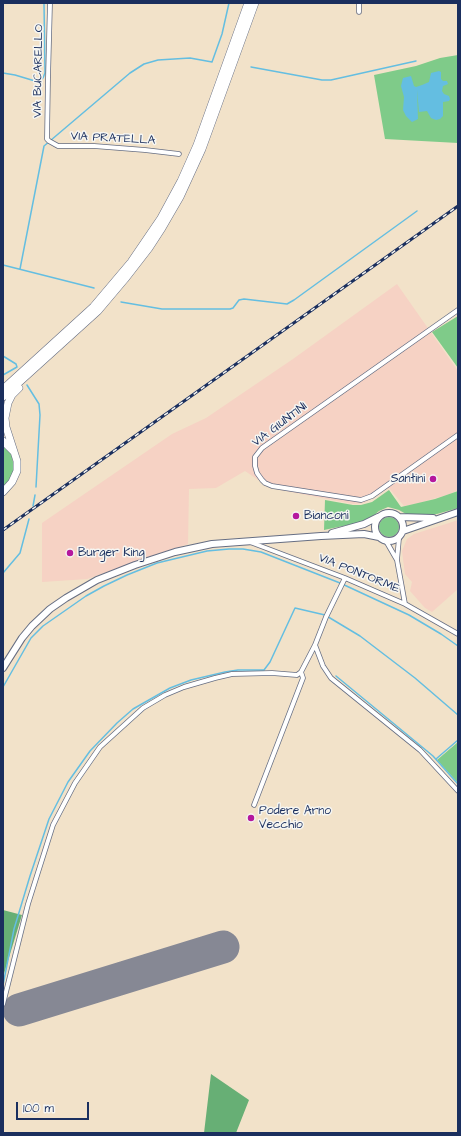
<!DOCTYPE html>
<html>
<head>
<meta charset="utf-8">
<style>
  body { margin:0 }
  #map { position:relative; width:461px; height:1136px; overflow:hidden; background:#f2e2c9; font-family:"Architects Daughter",sans-serif }
  canvas { display:block }
  .frame { position:absolute; inset:0; border:4px solid #1b2f5e; pointer-events:none }
  .scale { position:absolute; left:16px; top:1102px; width:73px; height:18px; box-sizing:border-box; border:2px solid #1b2f5e; border-top:0; padding-left:5px; font-size:12px; line-height:14px; white-space:nowrap; color:#1b2f5e; -webkit-text-stroke:3px #f6f6f2; paint-order:stroke }
</style>
</head>
<body>
<div id="map">
<canvas width="461" height="1136"></canvas>
<div class="frame"></div>
<div class="scale">100 m</div>
</div>
<script>
const ctx = document.querySelector('canvas').getContext('2d');
ctx.lineJoin = 'round';
function fillPath(path, color) {
  ctx.fillStyle = color;
  ctx.fill(path, 'evenodd');
}
function toPath(rows) {
  const path = new Path2D();
  for (const r of rows) {
    if (r.length === 3) {
      path.moveTo(r[0] + r[2], r[1]);
      path.arc(r[0], r[1], r[2], 0, 2 * Math.PI);
      continue;
    }
    path.moveTo(r[0], r[1]);
    for (let i = 2; i < r.length; i += 2) path.lineTo(r[i], r[i + 1]);
  }
  return path;
}
function strokePath(path, color, width, dash) {
  ctx.strokeStyle = color;
  ctx.lineWidth = width;
  ctx.lineCap = dash ? 'butt' : 'round';
  ctx.setLineDash(dash || []);
  ctx.stroke(path);
}
function label(font, color, halo, rows, align = 'center') {
  ctx.font = font + ' "Architects Daughter",sans-serif';
  ctx.lineWidth = 3;
  ctx.setLineDash([]);
  ctx.textBaseline = 'middle';
  ctx.strokeStyle = halo;
  ctx.fillStyle = color;
  for (const [text, x, y, turn = 0] of rows) {
    ctx.save();
    ctx.translate(x, y);
    ctx.rotate((+turn || 0) * Math.PI / 180);
    ctx.textAlign = isNaN(turn) ? turn : align;
    if (halo) ctx.strokeText(text, 0, 0);
    ctx.fillText(text, 0, 0);
    ctx.restore();
  }
}
fillPath(toPath([
  [397,284,458,371,458,490,450,494,419,503,404,506,389,488,364,503,353,504,270,488,245,471,216,488,189,489,188,544,87,579,42,582,42,523,172,434,206,418,293,359],
  [458,520,458,589,432,612,425,608,410,591,412,582,405,574,402,551,407,539,414,534,449,523]
]), '#f6d2c4');
fillPath(toPath([
  [458,55,458,143,385,139,374,75,416,66,440,58],
  [458,316,458,368,432,332],
  [3,443,11,452,14,467,13,476,3,487],
  [389,490,401,507,435,499,458,491,458,508,437,514,424,516,406,514,399,510,388,507,379,511,371,518,362,522,324,530,325,500,353,505,361,505,372,502],
  [389,527,10],
  [458,742,458,783,437,760]
]), '#7fcb89');
fillPath(toPath([
  [3,910,22,915,3,977],
  [211,1074,249,1100,236,1133,204,1133]
]), '#67af75');
fillPath(toPath([
  [439,71,441,72,441,79,443,81,447,81,448,84,443,86,442,91,444,94,449,96,450,99,449,101,443,102,443,116,440,119,436,120,431,118,427,111,419,112,417,90,418,119,412,122,406,116,403,110,404,97,401,86,403,78,411,76,414,86,416,87,422,85,429,82,431,73]
]), '#64bee1');
strokePath(toPath([
  [251,67,322,80,331,80,416,61],
  [3,73,15,75,35,81,39,81,43,78,45,73,44,3],
  [3,265,94,288],
  [20,269,44,146,130,73,144,64,158,60,190,58,212,62,222,34,229,3],
  [121,302,162,309,230,309,233,308,239,300,244,299,287,304,294,300,417,211],
  [3,356,16,364,17,367,3,375],
  [27,385,39,404,40,415,36,487],
  [33,506,35,495],
  [3,573,20,553,29,519],
  [336,676,433,756,458,784],
  [3,687,31,638,43,626,86,596,104,586,127,575,157,563,207,551,229,549,243,549,261,552,340,583,409,615,441,634,458,646],
  [436,759,458,740],
  [3,985,14,929,30,876,49,819,68,782,90,751,117,723,133,709,170,688,191,680,225,672,238,670,264,670,270,662,295,608,325,615,360,636,415,678,458,715]
]), '#64bee1', 1.5);
strokePath(toPath([
  [19,1010,223,947]
]), '#868894', 33);
const minor = toPath([
  [50,3,48,78,47,139,49,141,58,146,94,146,145,150,179,154],
  [359,3,359,12],
  [458,310,262,448,255,457,255,466,257,473,262,480,265,483,272,486,361,500,372,496,458,435],
  [399,538,397,560,405,604],
  [386,541,397,560],
  [250,542,345,578,405,604,458,634],
  [315,645,323,666,331,678,420,750,458,791],
  [254,805,303,678,301,672],
  [3,1004,28,904,53,825,75,783,100,747,143,708,165,695,184,687,215,678,232,674,272,673,297,675,301,672,315,645,326,617,345,578]
]);
const primary = toPath([
  [389,527,14],
  [399,517,433,518],
  [403,531,458,512],
  [332,533,364,524,378,517],
  [3,668,22,638,32,626,50,609,66,598,97,580,135,565,175,552,212,544,321,536,364,534,379,537]
]);
const trunk = toPath([
  [3,389,93,307,131,262,161,218,181,181,197,145,248,3],
  [3,397,98,311,125,279,149,248,162,228,180,197,202,149,255,3],
  [3,441,13,451],
  [3,492,12,482,17,471,17,461,6,427,5,418,8,403,12,395,19,388]
]);
strokePath(minor, '#666e83', 5.5);
strokePath(primary, '#666e83', 8);
strokePath(trunk, '#666e83', 8);
strokePath(minor, '#fff', 4);
strokePath(primary, '#fff', 6);
strokePath(trunk, '#fff', 7);
const rail = toPath([
  [3,530,458,206]
]);
strokePath(rail, '#1b2f5e', 3);
strokePath(rail, '#f6f6f2', 1.5, [4.5]);
for (const [x, y, r, color] of [
  [433,479,4,"#b5179e"],
  [296,516,4,"#b5179e"],
  [70,553,4,"#b5179e"],
  [251,818,4,"#b5179e"]
]) {
  const dot = new Path2D();
  dot.arc(x, y, r, 0, 2 * Math.PI);
  ctx.fillStyle = color;
  ctx.fill(dot);
  strokePath(dot, '#f6f6f2', 1.5);
}
label('12px', '#1b2f5e', '#f6f6f2', [
  ["VIA BUCARELLO",39,71,-89],
  ["VIA PRATELLA",113,139,3],
  ["VIA GIUNTINI",280,425,-37],
  ["VIA PONTORME",359,574,22]
]);
label('12px', '#1b2f5e', '#f6f6f2', [
  ["Santini",425,479,"right"],
  ["Bianconi",304,516],
  ["Burger King",78,553],
  ["Podere Arno",259,811],
  ["Vecchio",259,825]
], 'left');
</script>
</body>
</html>
